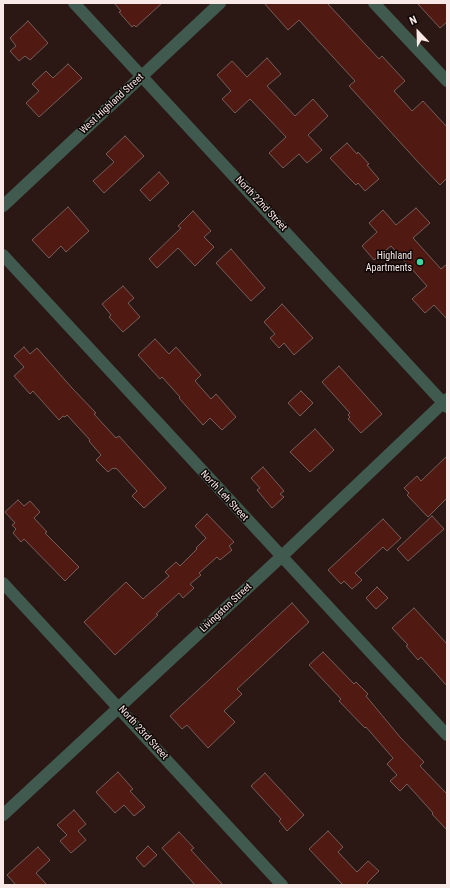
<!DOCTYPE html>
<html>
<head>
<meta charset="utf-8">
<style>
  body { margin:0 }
  #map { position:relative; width:450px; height:888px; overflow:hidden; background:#2b1814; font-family:"Roboto Condensed",sans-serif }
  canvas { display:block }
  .frame { position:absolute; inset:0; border:4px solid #f8e9e7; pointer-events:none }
  .north { position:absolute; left:398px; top:12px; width:40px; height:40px; -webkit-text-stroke:3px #0e0605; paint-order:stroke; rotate:337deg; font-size:11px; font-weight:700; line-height:16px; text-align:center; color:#f8e9e7 }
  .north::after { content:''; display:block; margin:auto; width:14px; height:18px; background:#f8e9e7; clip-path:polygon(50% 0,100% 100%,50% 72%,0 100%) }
</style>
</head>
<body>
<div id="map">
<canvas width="450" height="888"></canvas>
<div class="frame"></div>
<div class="north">N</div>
</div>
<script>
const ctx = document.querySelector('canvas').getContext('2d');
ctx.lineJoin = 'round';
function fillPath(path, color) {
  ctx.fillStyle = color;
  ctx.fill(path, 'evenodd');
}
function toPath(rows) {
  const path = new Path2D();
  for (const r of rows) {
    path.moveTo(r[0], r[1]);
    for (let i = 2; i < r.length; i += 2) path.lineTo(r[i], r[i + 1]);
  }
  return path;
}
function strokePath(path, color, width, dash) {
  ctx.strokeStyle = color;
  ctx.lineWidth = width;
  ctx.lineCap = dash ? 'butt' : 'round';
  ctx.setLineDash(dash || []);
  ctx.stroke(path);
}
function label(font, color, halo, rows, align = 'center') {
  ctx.font = font + ' "Roboto Condensed",sans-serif';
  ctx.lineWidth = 3;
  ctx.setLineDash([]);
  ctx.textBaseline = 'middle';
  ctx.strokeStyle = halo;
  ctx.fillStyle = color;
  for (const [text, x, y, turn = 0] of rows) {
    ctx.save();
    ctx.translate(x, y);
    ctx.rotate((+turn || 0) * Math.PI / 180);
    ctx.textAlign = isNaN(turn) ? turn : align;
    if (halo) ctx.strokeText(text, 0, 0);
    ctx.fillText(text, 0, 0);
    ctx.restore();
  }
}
const building = toPath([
  [114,3,162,3,136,27,134,25,132,27,119,12,121,11,114,3],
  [264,3,327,3,379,59,382,56,405,81,394,91,412,111,423,101,447,127,447,178,440,185,418,162,349,86,355,81,299,20,288,30,264,3],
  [417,3,447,3,447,22,440,28,417,3],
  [28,21,48,43,30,60,25,56,19,61,10,51,16,46,10,38,28,21],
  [267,58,281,74,267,86,295,116,313,99,328,116,308,135,322,150,307,163,299,154,283,168,269,153,286,137,250,99,235,113,222,99,231,91,217,75,232,61,247,77,267,58],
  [68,64,82,78,39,117,26,103,39,91,32,84,46,71,53,78,68,64],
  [125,136,144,156,104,193,93,181,114,162,106,154,125,136],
  [347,143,357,154,358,152,369,164,367,165,379,179,365,191,358,183,356,185,349,178,330,158,347,143],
  [159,172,169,183,150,201,140,190,159,172],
  [68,207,89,231,66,252,61,246,49,258,32,240,68,207],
  [416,208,430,223,413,238,441,269,447,264,447,319,434,305,425,313,412,299,427,286,391,246,374,260,362,246,377,232,369,223,383,210,396,225,416,208],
  [193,211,211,231,204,237,214,247,195,266,178,248,157,268,149,259,181,228,178,226,193,211],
  [231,249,265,288,251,301,216,263,231,249],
  [123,286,134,298,128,303,140,317,123,332,109,317,111,315,102,304,123,286],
  [282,304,313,338,294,355,284,343,279,348,270,338,275,334,264,322,282,304],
  [155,339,169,354,176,347,201,375,195,381,211,399,216,394,236,417,222,430,210,418,203,425,179,398,180,397,162,377,160,379,138,355,155,339],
  [24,347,30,354,37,348,72,388,96,413,94,414,116,438,119,436,166,488,144,508,132,496,137,491,116,468,115,469,113,468,108,472,96,460,101,455,89,441,90,440,67,415,65,417,63,416,59,420,33,391,30,394,14,376,24,367,14,356,24,347],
  [339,366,382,414,361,433,348,419,350,417,348,415,350,413,322,382,339,366],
  [301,391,313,403,300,416,288,403,301,391],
  [315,429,334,450,310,472,290,452,315,429],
  [447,456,447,498,428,517,407,495,409,493,404,488,417,476,421,481,447,456],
  [263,467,284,491,280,494,284,497,272,508,257,490,260,488,251,478,263,467],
  [18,500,24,506,30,501,40,512,34,518,47,532,45,533,79,567,65,581,24,539,21,542,13,533,16,529,12,525,15,523,5,512,18,500],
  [207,514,234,542,229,546,232,550,220,560,217,557,199,573,201,575,190,584,194,588,183,598,179,593,156,614,158,615,115,655,84,622,126,582,143,599,169,576,165,572,176,562,180,566,197,549,196,548,206,538,195,526,207,514],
  [432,516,444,529,408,561,397,549,432,516],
  [383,519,401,538,387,551,383,547,355,573,362,580,352,589,344,581,341,584,328,570,383,519],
  [377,587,388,598,376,609,366,598,377,587],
  [292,603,309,622,237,689,242,694,224,711,235,722,208,748,187,725,182,729,170,716,292,603],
  [414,608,447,644,447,686,421,657,418,660,406,646,408,645,392,628,414,608],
  [323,652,354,684,356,682,368,694,366,696,400,737,424,762,420,766,447,794,447,830,432,814,433,813,407,784,400,791,390,781,397,775,387,764,393,758,366,727,365,728,339,701,341,699,309,665,323,652],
  [118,772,133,789,130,791,145,807,134,816,124,805,115,813,96,792,118,772],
  [265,773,304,815,287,831,279,821,281,819,251,786,265,773],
  [74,810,86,824,78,831,86,840,71,853,60,841,67,835,57,825,74,810],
  [328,831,343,847,338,852,357,872,368,861,379,871,367,883,369,885,343,885,309,849,328,831],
  [179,832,194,848,191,850,223,885,195,885,162,848,179,832],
  [148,846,157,855,144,867,136,858,148,846],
  [38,847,50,860,36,873,47,885,16,885,7,875,38,847]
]);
fillPath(building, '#501a13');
strokePath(building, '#765e5a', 1);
strokePath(toPath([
  [74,3,447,407],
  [374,3,447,81],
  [3,206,220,3],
  [3,255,447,735],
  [3,583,282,885],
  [3,815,281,557,447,399]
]), '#405a4f', 12);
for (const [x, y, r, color] of [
  [420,262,4,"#40d4a1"]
]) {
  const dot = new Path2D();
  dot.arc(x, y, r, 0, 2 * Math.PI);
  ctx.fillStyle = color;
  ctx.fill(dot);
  strokePath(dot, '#0e0605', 1.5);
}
label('10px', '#f8e9e7', '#0e0605', [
  ["West Highland Street",112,104,-43],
  ["North 22nd Street",261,204,47],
  ["North Leh Street",224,496,47],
  ["Livingston Street",226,608,-43],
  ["North 23rd Street",143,733,48]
]);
label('10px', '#f8e9e7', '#0e0605', [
  ["Highland",412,256],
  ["Apartments",412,268]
], 'right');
</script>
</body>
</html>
